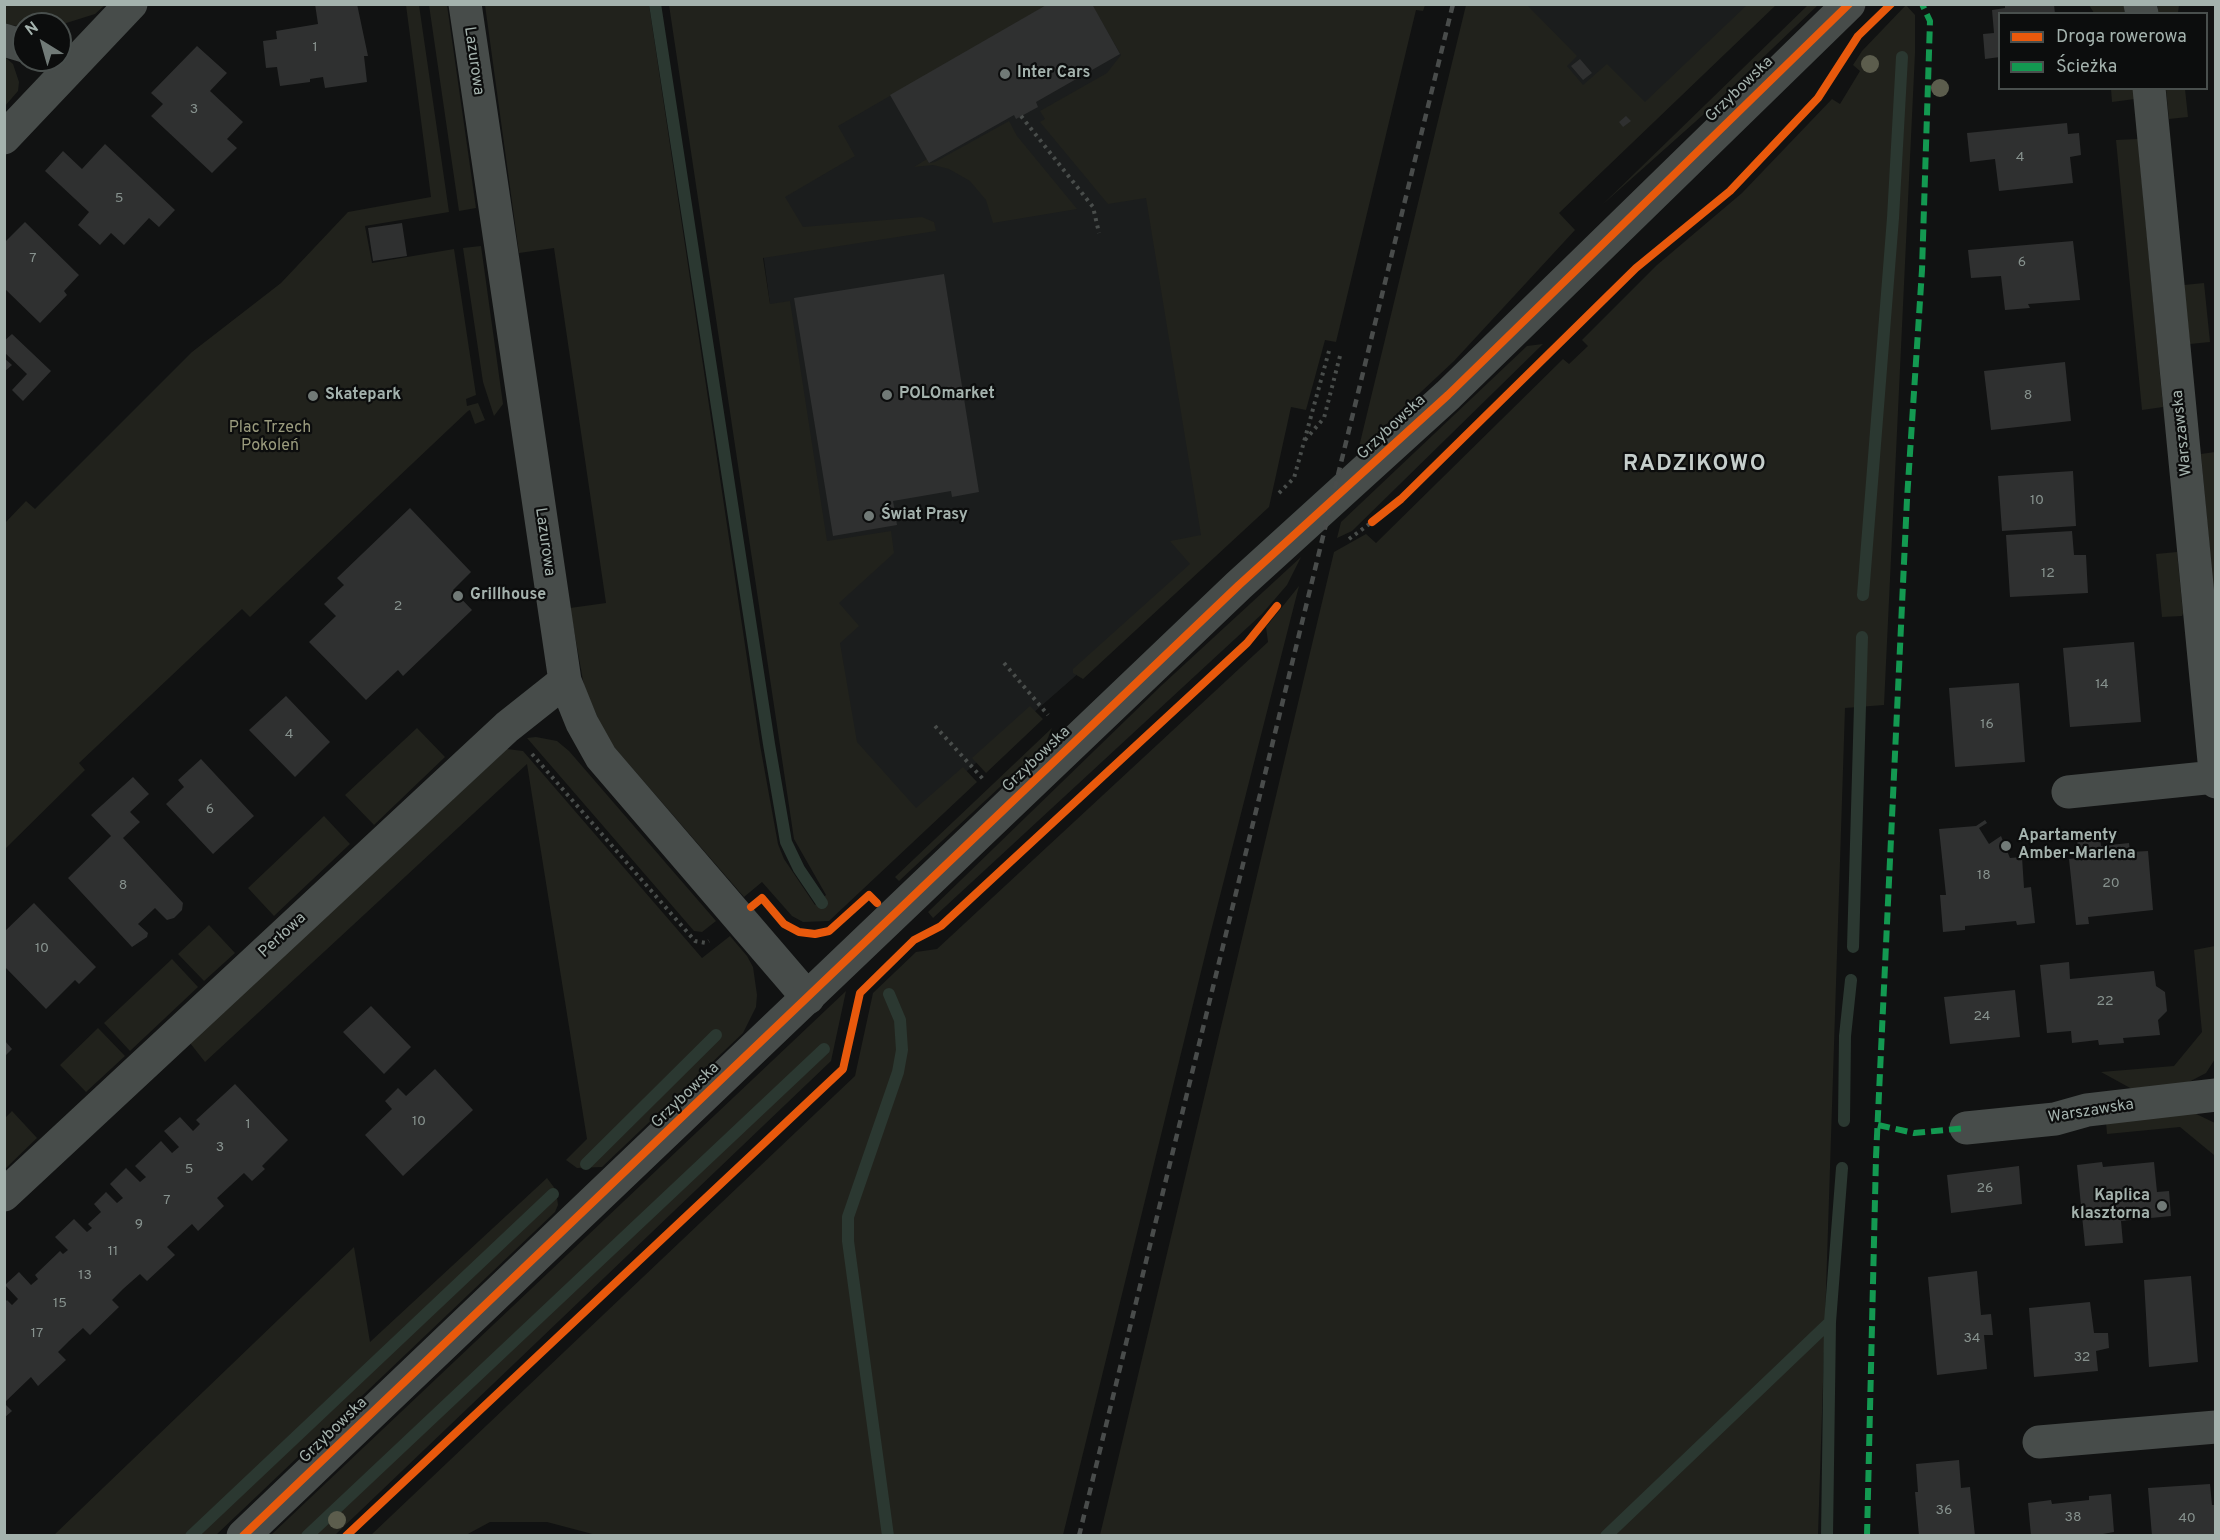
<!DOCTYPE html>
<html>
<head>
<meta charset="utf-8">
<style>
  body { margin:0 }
  #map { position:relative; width:2220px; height:1540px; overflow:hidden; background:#111212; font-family:Overpass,sans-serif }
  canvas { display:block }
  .frame { position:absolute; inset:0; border:6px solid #a4b2ad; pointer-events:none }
  .legend { position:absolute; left:1998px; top:12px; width:210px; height:78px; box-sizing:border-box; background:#0c0d0d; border:2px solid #494f4d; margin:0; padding:8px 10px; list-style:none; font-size:18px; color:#a4b2ad }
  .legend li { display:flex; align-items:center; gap:12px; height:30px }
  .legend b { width:30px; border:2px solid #494f4d }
  .north { position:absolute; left:12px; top:12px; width:60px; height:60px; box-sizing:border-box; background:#0c0d0d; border:2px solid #494f4d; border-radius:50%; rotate:323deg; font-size:16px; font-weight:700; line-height:24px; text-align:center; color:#a4b2ad }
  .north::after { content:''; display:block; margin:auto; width:21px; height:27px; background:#717a77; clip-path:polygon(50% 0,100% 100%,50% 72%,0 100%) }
</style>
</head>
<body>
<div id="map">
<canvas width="2220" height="1540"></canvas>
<div class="frame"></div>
<ul class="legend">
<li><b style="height:8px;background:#e8590c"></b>Droga rowerowa</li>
<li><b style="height:8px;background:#139951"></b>Ścieżka</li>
</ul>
<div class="north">N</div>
</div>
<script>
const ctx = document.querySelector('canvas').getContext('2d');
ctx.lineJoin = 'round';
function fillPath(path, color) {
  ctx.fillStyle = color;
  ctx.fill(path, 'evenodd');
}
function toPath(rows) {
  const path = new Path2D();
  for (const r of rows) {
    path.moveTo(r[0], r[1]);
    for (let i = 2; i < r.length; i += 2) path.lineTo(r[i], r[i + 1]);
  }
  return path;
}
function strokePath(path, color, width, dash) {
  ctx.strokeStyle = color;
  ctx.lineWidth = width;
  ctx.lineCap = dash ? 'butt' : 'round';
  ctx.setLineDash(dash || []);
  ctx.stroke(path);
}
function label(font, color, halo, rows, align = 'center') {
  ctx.font = font + ' Overpass,sans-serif';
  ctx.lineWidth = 4.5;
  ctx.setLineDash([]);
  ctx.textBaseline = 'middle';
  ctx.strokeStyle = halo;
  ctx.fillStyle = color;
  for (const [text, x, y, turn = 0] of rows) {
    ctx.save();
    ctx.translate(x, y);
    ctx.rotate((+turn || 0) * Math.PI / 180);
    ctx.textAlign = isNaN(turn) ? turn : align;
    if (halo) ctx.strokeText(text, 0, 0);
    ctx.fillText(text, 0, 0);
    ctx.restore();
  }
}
fillPath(toPath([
  [1006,5,1136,5,1216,553,904,826,842,748,770,304,749,147],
  [1484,5,1759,5,1539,217]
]), '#1b1d1d');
fillPath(toPath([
  [1809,4,1818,5,1704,114,1602,205],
  [4,5,105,5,95,14,60,25,24,24,24,27,5,24],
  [406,5,419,5,449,212,365,226,372,263,454,249,476,395,466,399,467,406,478,403,485,420,475,424,470,410,468,411,250,617,242,609,79,763,85,770,5,849,5,523,26,501,35,509,192,352,281,283,348,212,431,197],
  [429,5,447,5,476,208,459,211],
  [485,5,649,5,760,745,778,844,784,859,815,905,826,895,794,839,669,5,1047,5,838,126,855,156,785,197,803,227,922,217,934,222,936,231,763,258,770,304,790,301,827,541,891,531,894,553,839,603,859,626,840,643,857,742,916,808,963,767,977,782,829,921,803,922,792,916,762,882,744,897,607,739,584,686,570,608,606,603,554,248,519,253],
  [1092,5,1425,5,1423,11,1416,10,1336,342,1325,340,1306,410,1291,407,1269,507,1083,679,1073,673,1073,669,1190,564,1170,541,1201,535,1146,198,1108,204,1040,122,1045,119,1040,111,1107,73,1121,55],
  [1466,5,1527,5,1577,56,1567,66,1583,85,1607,64,1645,102,1747,5,1776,5,1559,213,1575,230,1454,361,1358,451],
  [1906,5,1915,15,1915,53,1884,705,1845,708,1818,1535,1100,1535,1334,552,1366,534,1376,543,1563,359,1569,364,1588,346,1582,340,1657,265,1742,193,1832,99,1840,104,1860,71,1853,65,1862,51],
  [2089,5,2124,5,2125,13,2094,13],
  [2158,5,2179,5,2178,13,2158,13],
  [5,57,13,64,19,82,18,91,5,106],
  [2111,89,2134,89,2135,99,2112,102],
  [2166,89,2185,89,2188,117,2169,119],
  [1009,121,1017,136,1077,209,993,223,986,200,970,181,949,169,933,165,914,167,927,159,929,163,935,162],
  [2138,139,2163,407,2142,410,2116,140],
  [481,246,503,404,494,416,483,382,463,248],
  [2204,283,2210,342,2190,344,2184,285],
  [1543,344,1352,531,1337,538,1341,522,1527,346],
  [2215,452,2215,610,2201,454],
  [2177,552,2183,613,2182,616,2162,617,2156,554],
  [1301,557,1287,585,1262,614,933,918,928,912,1162,685],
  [1299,586,1210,935,1063,1535,600,1536,547,1522,490,1522,466,1535,371,1535,855,1076,873,993,916,952,937,949,1268,642,1266,627],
  [1030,706,1043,719,986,773,972,758],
  [417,728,445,757,374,825,345,795],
  [1052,728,1045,745,899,881,895,877],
  [536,737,557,741,569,751,716,921,702,932,694,931,527,738],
  [507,749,523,751,702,958,730,936,747,956,753,967,757,995,756,1007,743,1033,602,1167,577,1168,566,1160,587,1139,527,764,205,1062,190,1043],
  [324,816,350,844,274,916,248,888],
  [209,925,235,953,204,981,178,954],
  [2215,946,2215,1059,2206,1073,2185,1084,2132,1089,2101,1072,2174,1066,2202,1032,2194,950],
  [172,959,198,987,130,1051,104,1023],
  [846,991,831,1061,335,1535,271,1535],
  [98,1028,125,1056,86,1092,60,1065],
  [12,1111,37,1138,5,1169,5,1118],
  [2190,1111,2215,1123,2215,1170,2214,1155,2180,1127,2107,1134,2106,1122],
  [547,1178,556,1190,558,1205,555,1212,216,1535,54,1535,354,1247,370,1342]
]), '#21221c');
strokePath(toPath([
  [655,4,769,744,786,842,799,869,822,903],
  [1863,595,1893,218,1902,57],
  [1853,947,1862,637],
  [1844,1121,1845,1036,1851,980],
  [586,1164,716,1035],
  [191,1536,553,1194],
  [307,1536,824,1049],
  [888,1536,848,1241,848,1217,898,1072,902,1050,900,1020,889,994],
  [1606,1536,1830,1322,1842,1168],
  [1827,1536,1830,1322]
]), '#2b3831', 12);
fillPath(toPath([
  [315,4,357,4,368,56,364,56,367,82,325,88,323,77,310,79,310,82,280,86,277,67,266,68,263,41,277,39,276,31,318,24],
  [1048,4,1092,4,1120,54,1036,102,1038,107,1016,119,1014,115,929,163,890,95],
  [2005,4,2054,4,2055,14,2000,14,2000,57,1985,59,1983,34,1994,33,1992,10,2005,8],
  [197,46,227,73,210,91,243,122,227,139,237,148,212,173,151,116,163,104,151,93],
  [1580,59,1592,73,1583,80,1571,66],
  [1626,116,1631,121,1623,127,1619,122],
  [2067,123,2068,134,2079,133,2081,155,2070,157,2073,183,1999,191,1995,159,1970,162,1967,133],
  [105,144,175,210,159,227,149,218,124,245,111,233,100,245,78,225,89,212,45,171,63,151,82,169],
  [25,222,79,275,64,291,67,295,40,323,4,288,4,243],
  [402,223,407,256,373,261,368,228],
  [2073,241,2080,300,2028,304,2030,308,2005,310,2001,276,1971,278,1968,250],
  [944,274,979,492,952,497,951,491,893,501,897,525,833,536,794,298],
  [12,334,51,371,23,401,12,390,27,374,4,352,4,341],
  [4,358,12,365,4,372],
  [2065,362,2071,421,1991,430,1984,371],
  [2073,471,2076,526,2002,531,1998,476],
  [410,508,471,572,453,590,472,610,403,676,398,670,366,700,309,642,336,616,324,604,344,585,337,578],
  [2072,531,2074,555,2086,555,2088,593,2010,597,2006,535],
  [2134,642,2141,722,2070,727,2063,648],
  [2019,683,2025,762,1955,767,1949,688],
  [286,696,330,742,295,777,249,730],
  [201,759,254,816,213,854,166,804,184,787,178,780],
  [133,777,149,794,130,812,140,822,123,838,183,903,182,910,174,918,167,920,155,908,138,924,148,933,147,937,132,947,68,878,111,836,91,815],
  [1985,820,1987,823,1979,828,1989,844,2001,836,2010,858,2022,857,2024,888,2031,887,2035,923,2017,925,2016,921,1965,926,1965,930,1943,932,1940,895,1946,895,1939,829,1976,826],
  [2092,835,2100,838,2101,846,2129,843,2130,852,2148,851,2153,910,2088,917,2089,924,2076,925,2069,859,2079,858,2077,840],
  [34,903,96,967,79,984,75,980,46,1009,4,966,4,932],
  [2069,962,2070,979,2154,971,2156,986,2165,992,2167,1011,2158,1020,2160,1035,2123,1038,2124,1043,2099,1045,2098,1040,2072,1043,2071,1031,2047,1033,2040,965],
  [2015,990,2020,1037,1950,1044,1944,997],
  [371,1006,411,1047,384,1074,343,1032],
  [5,1041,12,1049,5,1056],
  [435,1069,473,1110,403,1176,365,1135,392,1109,385,1101,398,1088,406,1096],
  [235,1084,288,1140,262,1166,265,1169,252,1181,244,1173,217,1198,224,1206,198,1231,192,1224,167,1247,175,1255,147,1281,140,1274,123,1289,112,1300,119,1307,90,1335,83,1328,69,1341,58,1352,66,1360,38,1386,31,1377,4,1403,4,1303,7,1300,12,1305,18,1299,5,1285,19,1272,31,1285,38,1279,35,1275,60,1251,63,1254,68,1250,55,1237,74,1219,87,1232,92,1228,88,1224,101,1212,94,1204,106,1192,117,1203,123,1198,110,1184,126,1168,140,1182,146,1177,135,1166,161,1141,172,1153,179,1147,164,1131,180,1117,193,1131,200,1124,196,1120],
  [2102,1162,2103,1167,2154,1162,2157,1192,2169,1191,2171,1216,2121,1221,2123,1243,2085,1246,2077,1165],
  [2019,1166,2022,1204,1951,1213,1947,1175],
  [1977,1271,1981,1315,1991,1314,1993,1335,1984,1335,1987,1369,1937,1375,1928,1277],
  [2191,1276,2198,1362,2149,1367,2144,1280],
  [2090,1302,2094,1333,2108,1333,2109,1348,2096,1351,2098,1371,2034,1377,2029,1308],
  [4,1403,12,1411,4,1418],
  [1959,1460,1961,1488,1970,1487,1975,1536,1919,1536,1915,1492,1918,1492,1916,1464],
  [2210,1484,2212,1505,2216,1505,2214,1536,2152,1536,2148,1488],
  [2111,1494,2114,1532,2092,1536,2031,1536,2028,1503,2051,1500,2052,1504,2089,1500,2089,1496]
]), '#2f3030');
strokePath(toPath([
  [1021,116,1093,207,1099,233],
  [1305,440,1324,418,1340,356],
  [1279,493,1294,478,1329,351],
  [1349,539,1372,522],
  [1004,663,1048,715],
  [935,726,983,779],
  [532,754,695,941,706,943,709,941]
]), '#494d4b', 4, [3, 4.5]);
strokePath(toPath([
  [465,4,565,681,582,723,601,757,808,998],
  [2140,4,2142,14],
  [4,40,24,46],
  [2149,88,2216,782],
  [4,138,131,4],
  [2068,792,2215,777],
  [1966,1128,2055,1119,2087,1110,2216,1095],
  [4,1195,507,727,565,681],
  [2039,1442,2216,1427]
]), '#474c4a', 33);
strokePath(toPath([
  [243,1536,1239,585,1448,395,1849,4]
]), '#474c4a', 33);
strokePath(toPath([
  [1079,1536,1453,4]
]), '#494c4b', 4.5, [8, 6]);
strokePath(toPath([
  [1878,1125,1914,1133,1966,1128],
  [1867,1536,1876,1157,1907,499,1922,270,1930,21,1922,4]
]), '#139951', 6, [12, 6]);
strokePath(toPath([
  [1372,522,1401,499,1636,268,1730,191,1818,98,1858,36,1891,4],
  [751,907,762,898,784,924,799,932,815,934,829,931,869,895,877,903],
  [243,1536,1239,585,1448,395,1849,4],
  [346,1536,843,1069,860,993,914,940,941,926,1247,643,1277,606]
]), '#e8590c', 8);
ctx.fillStyle = '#5c5d4d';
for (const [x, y] of [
  [1870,64],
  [1940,88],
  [337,1520]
]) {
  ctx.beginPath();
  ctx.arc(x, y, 9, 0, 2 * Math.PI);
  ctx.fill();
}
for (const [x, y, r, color] of [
  [1005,74,6,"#717a77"],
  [887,395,6,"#717a77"],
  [313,396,6,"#717a77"],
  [869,516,6,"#717a77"],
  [458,596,6,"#717a77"],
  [2006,846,6,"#717a77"],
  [2162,1206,6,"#717a77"]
]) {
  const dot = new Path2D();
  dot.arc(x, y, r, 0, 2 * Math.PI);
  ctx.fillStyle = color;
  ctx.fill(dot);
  strokePath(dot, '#0c0d0d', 2);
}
label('14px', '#87928e', null, [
  ["1",315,48],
  ["3",194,110],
  ["4",2020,158],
  ["5",119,199],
  ["7",33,259],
  ["6",2022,263],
  ["8",2028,396],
  ["10",2037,501],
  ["12",2048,574],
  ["2",398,607],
  ["14",2102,685],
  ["16",1987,725],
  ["4",289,735],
  ["6",210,810],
  ["18",1984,876],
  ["20",2111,884],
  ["8",123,886],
  ["10",42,949],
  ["22",2105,1002],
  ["24",1982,1017],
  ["10",419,1122],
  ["1",248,1125],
  ["3",220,1148],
  ["5",189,1170],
  ["26",1985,1189],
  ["7",167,1201],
  ["9",139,1225],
  ["11",113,1252],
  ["13",85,1276],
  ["15",60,1304],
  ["17",37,1334],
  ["34",1972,1339],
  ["32",2082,1358],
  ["36",1944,1511],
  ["38",2073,1518],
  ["40",2187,1519]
]);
label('16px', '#a4b2ad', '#0c0d0d', [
  ["Lazurowa",473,61,82],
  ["Grzybowska",1740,90,-44],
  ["Grzybowska",1392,428,-43],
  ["Warszawska",2183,433,-96],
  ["Lazurowa",544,542,82],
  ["Grzybowska",1037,760,-44],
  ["Perłowa",283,936,-43],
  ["Grzybowska",686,1096,-44],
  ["Warszawska",2091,1112,-9],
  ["Grzybowska",334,1431,-44]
]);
label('bold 16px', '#a4b2ad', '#0c0d0d', [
  ["Inter Cars",1017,74],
  ["POLOmarket",899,395],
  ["Skatepark",325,396],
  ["Świat Prasy",881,516],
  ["Grillhouse",470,596],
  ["Apartamenty",2018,837],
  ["Amber-Marlena",2018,855],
  ["Kaplica",2150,1197,"right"],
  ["klasztorna",2150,1215,"right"]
], 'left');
label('16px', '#9a9b7d', '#0c0d0d', [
  ["Plac Trzech",270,429],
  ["Pokoleń",270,447]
]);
ctx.letterSpacing = '1.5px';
label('bold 22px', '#c5cecb', '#0c0d0d', [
  ["RADZIKOWO",1695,466]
]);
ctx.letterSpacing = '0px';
</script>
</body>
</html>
